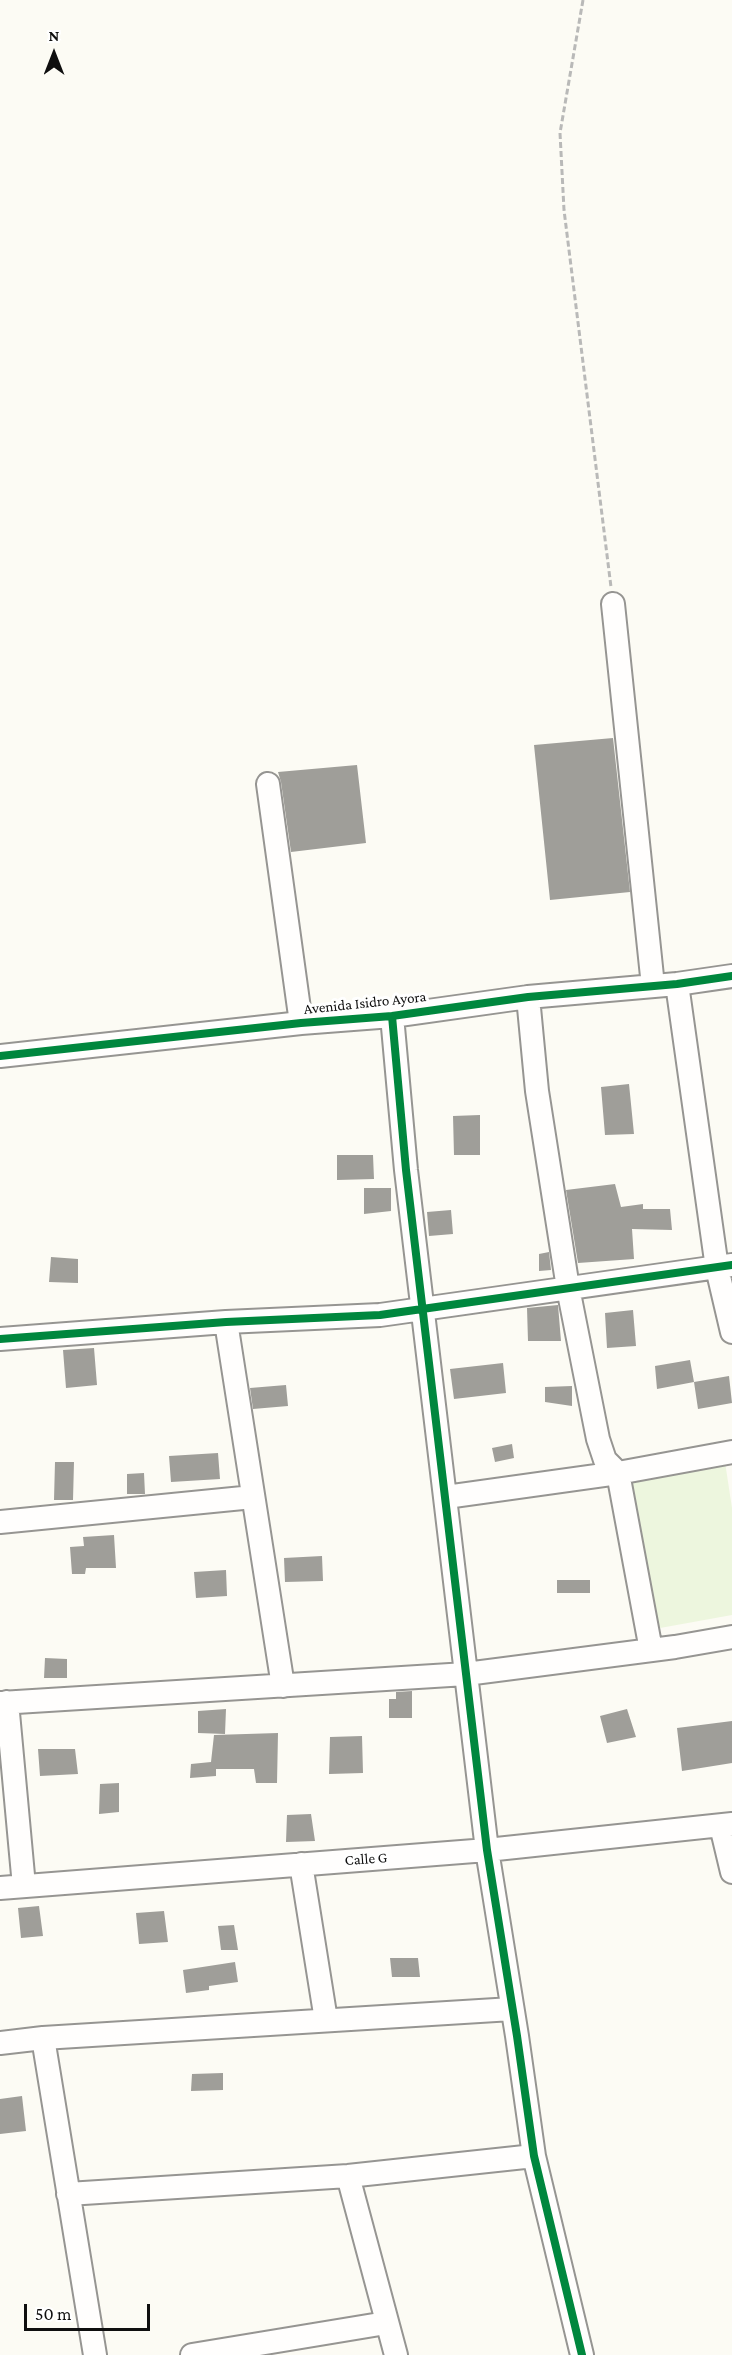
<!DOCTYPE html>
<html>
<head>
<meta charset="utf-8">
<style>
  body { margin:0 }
  #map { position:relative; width:732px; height:2355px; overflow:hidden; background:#fcfbf4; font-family:"Crimson Pro",serif }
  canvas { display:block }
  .north { position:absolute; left:24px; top:24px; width:60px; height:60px; -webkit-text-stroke:4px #fff; paint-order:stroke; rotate:0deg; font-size:16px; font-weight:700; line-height:24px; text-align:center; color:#0f0f0f }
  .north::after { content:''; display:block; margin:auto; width:21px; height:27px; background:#0f0f0f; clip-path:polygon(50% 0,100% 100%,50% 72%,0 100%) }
  .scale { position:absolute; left:24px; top:2304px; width:126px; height:27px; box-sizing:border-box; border:3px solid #0f0f0f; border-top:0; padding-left:8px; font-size:18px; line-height:21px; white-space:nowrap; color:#0f0f0f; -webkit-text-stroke:4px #fff; paint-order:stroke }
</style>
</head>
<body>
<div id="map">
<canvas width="732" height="2355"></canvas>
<div class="north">N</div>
<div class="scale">50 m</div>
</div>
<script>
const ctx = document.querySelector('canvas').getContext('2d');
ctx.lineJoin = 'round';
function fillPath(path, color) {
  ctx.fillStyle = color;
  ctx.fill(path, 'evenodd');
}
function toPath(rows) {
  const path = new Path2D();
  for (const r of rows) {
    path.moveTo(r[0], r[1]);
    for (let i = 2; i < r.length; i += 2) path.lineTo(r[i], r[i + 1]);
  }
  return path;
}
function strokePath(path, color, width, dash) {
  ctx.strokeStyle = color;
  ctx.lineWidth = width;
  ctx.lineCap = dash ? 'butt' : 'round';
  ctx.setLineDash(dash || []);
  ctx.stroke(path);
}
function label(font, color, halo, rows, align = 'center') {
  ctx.font = font + ' "Crimson Pro",serif';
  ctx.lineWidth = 6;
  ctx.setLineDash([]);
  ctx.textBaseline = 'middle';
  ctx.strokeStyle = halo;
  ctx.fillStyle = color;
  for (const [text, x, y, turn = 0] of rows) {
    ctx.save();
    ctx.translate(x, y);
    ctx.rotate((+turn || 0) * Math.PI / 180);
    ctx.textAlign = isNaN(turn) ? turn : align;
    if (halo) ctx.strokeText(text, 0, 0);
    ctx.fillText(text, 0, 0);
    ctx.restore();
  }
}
fillPath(toPath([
  [725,1462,732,1508,732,1615,649,1630,627,1475]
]), '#edf6de');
fillPath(toPath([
  [613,738,630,892,550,900,534,745],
  [357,765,366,843,291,852,281,782,278,772],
  [629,1084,634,1134,605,1135,601,1087],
  [480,1115,480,1155,454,1155,453,1116],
  [337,1155,373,1155,374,1179,337,1180],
  [615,1184,621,1207,643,1204,643,1209,670,1209,672,1230,632,1229,634,1259,578,1263,566,1190],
  [364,1188,391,1188,391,1211,364,1214],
  [451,1210,453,1234,429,1236,427,1212],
  [549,1252,551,1270,539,1271,539,1254],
  [51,1257,78,1259,78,1283,49,1282],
  [558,1305,561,1341,528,1341,527,1308],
  [633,1310,636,1346,607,1348,605,1313],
  [94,1348,97,1385,66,1388,63,1350],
  [690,1360,694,1382,657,1389,655,1366],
  [503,1363,506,1393,454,1399,450,1369],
  [729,1376,732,1403,698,1409,694,1382],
  [286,1385,288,1406,253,1409,250,1388],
  [572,1386,572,1406,545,1402,545,1387],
  [512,1444,514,1458,495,1462,492,1448],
  [218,1453,220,1479,171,1482,169,1456],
  [55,1462,74,1462,73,1500,54,1500],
  [144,1473,145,1494,127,1494,127,1474],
  [114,1535,116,1568,86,1568,85,1574,72,1574,70,1547,84,1546,83,1537],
  [322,1556,323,1581,285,1582,284,1558],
  [226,1570,227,1596,196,1598,194,1572],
  [557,1580,590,1580,590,1593,557,1593],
  [45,1658,67,1659,67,1678,44,1678],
  [412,1691,412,1718,389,1718,389,1699,396,1699,396,1692],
  [226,1709,225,1734,198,1733,198,1711],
  [627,1709,636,1737,607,1743,600,1716],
  [732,1721,732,1763,682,1771,677,1728],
  [278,1733,277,1783,256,1783,254,1769,216,1769,216,1776,190,1778,191,1764,211,1762,214,1735],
  [362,1736,363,1773,329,1774,330,1737],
  [38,1749,75,1749,78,1774,40,1776],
  [119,1783,119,1812,99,1814,100,1784],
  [311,1814,315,1841,286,1842,287,1815],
  [39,1906,43,1936,21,1938,18,1908],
  [164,1911,168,1942,139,1944,136,1913],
  [234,1925,238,1950,221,1950,218,1926],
  [390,1958,418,1958,420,1977,392,1977],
  [235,1962,238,1982,209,1986,209,1990,186,1993,183,1970],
  [223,2073,223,2090,191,2091,192,2074],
  [22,2096,26,2131,0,2134,0,2099]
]), '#9f9e99');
const minor = toPath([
  [613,604,653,986],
  [268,784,301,1023],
  [677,984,717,1268,732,1332],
  [528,997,537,1091,568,1288,598,1439,605,1460,618,1473,651,1650],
  [392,1016,406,1170,487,1850,517,2036,534,2156,582,2355],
  [0,1056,301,1023,392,1016,528,997,677,984,732,976],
  [226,1322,283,1686],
  [0,1339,226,1322,380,1315,732,1265],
  [446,1497,618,1473,732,1452],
  [0,1522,253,1497],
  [7,1702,24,1886],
  [0,1703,466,1674,675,1647,732,1637],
  [721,1826,732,1872],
  [301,1864,326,2020],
  [0,1888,487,1850,732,1824],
  [43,2038,95,2355],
  [0,2043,43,2038,512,2009],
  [348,2176,396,2355],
  [68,2194,348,2176,534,2156],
  [192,2355,386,2323]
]);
strokePath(minor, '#969592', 26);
strokePath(toPath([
  [583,0,560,133,564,210,611,587]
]), '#b9b9b8', 3, [6, 3]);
strokePath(minor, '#fffefd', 22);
strokePath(toPath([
  [392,1016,406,1170,487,1850,517,2036,534,2156,582,2355],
  [0,1056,301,1023,392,1016,528,997,677,984,732,976],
  [0,1339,226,1322,380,1315,732,1265]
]), '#00873e', 8);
label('15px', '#0f0f0f', '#fff', [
  ["Avenida Isidro Ayora",365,1003,-6],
  ["Calle G",366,1859,-4]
]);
</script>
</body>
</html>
